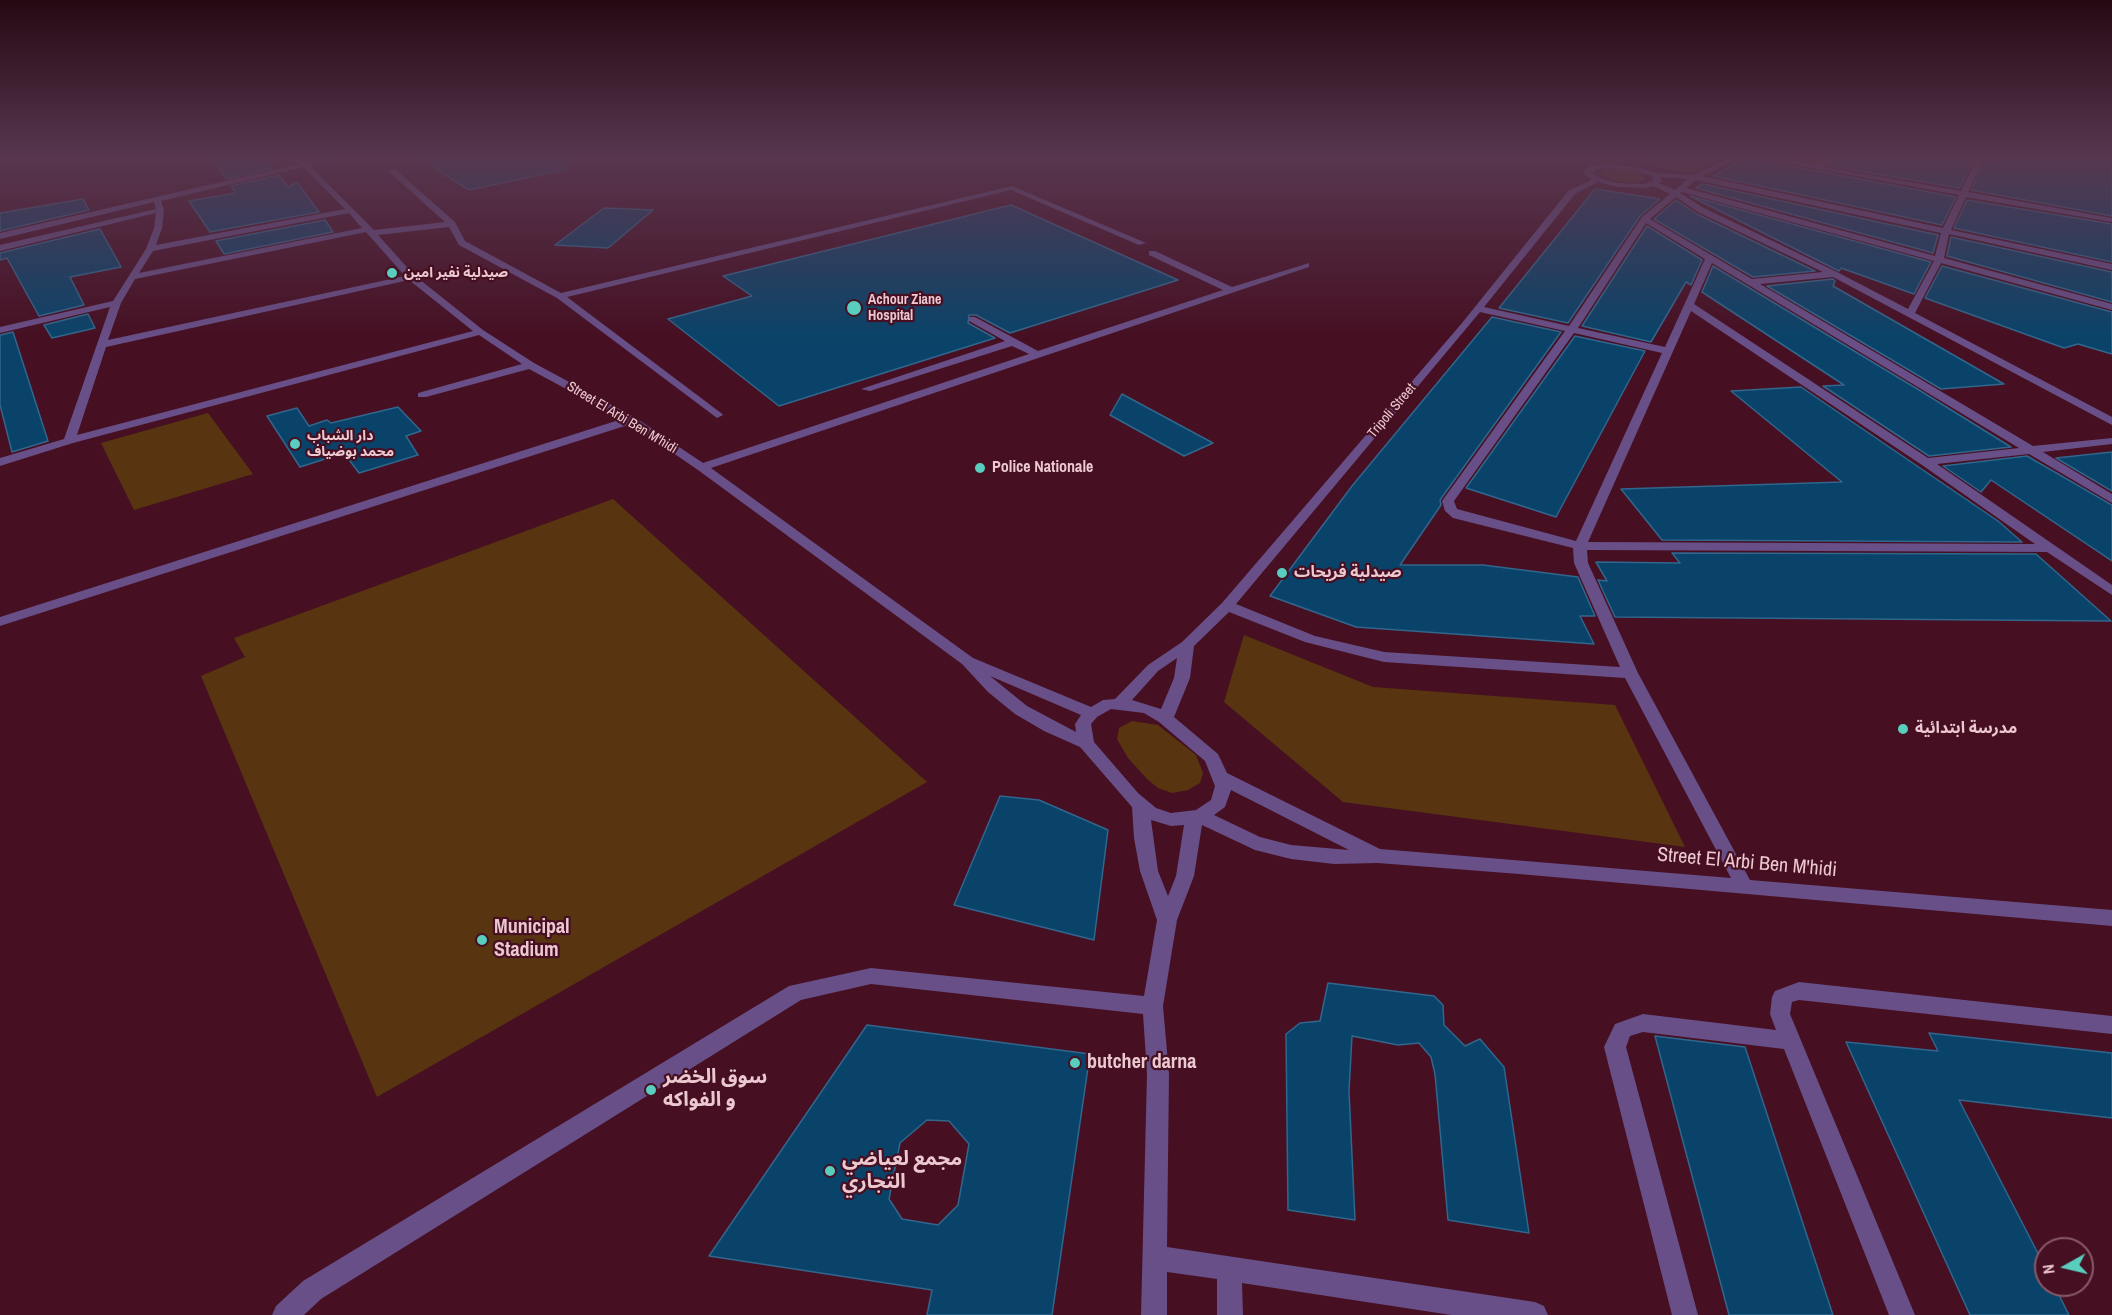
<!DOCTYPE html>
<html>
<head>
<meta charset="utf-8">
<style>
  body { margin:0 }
  #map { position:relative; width:2112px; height:1315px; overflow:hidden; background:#460f22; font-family:"Archivo Narrow",sans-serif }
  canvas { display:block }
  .north { position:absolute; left:2034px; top:1237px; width:60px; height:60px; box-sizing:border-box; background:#460f22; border:2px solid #885968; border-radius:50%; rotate:262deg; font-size:16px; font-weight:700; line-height:24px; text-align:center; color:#ecc8d0 }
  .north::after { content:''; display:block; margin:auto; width:21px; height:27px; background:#59cebe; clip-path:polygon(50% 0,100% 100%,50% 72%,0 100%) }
</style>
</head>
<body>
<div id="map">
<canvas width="2112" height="1315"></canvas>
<div class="north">N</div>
</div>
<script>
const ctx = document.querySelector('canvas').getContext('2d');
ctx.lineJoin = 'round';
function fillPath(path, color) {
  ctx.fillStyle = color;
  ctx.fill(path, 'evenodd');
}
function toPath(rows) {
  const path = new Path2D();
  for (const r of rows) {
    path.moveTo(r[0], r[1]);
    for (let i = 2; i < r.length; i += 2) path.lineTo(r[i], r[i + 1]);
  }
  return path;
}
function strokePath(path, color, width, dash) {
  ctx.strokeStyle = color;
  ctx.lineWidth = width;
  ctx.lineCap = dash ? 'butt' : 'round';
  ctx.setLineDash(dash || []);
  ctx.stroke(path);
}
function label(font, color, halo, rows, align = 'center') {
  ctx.font = font + ' "Archivo Narrow","Noto Sans Arabic",sans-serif';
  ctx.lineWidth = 4.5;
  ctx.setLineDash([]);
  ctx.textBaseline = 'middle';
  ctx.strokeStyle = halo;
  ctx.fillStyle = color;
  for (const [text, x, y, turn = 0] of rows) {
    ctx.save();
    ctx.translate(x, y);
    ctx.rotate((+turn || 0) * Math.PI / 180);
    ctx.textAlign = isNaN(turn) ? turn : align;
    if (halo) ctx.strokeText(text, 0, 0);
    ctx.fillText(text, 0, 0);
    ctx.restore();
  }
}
fillPath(toPath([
  [1651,156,1727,156,1728,157,1688,173,1657,167,1653,164],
  [1621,169,1637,172,1646,179,1637,183,1617,182,1599,174,1604,170],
  [208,413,253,474,134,510,101,443],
  [613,499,927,782,377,1097,201,676,245,657,234,638],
  [1244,635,1373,687,1615,705,1685,847,1343,802,1224,702],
  [1132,721,1158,725,1196,755,1203,773,1200,783,1188,790,1172,793,1158,788,1147,779,1128,758,1117,739,1119,728]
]), '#583510');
const building = toPath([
  [211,156,264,156,273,168,226,179,211,156],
  [416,156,485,156,488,160,508,156,566,156,568,169,469,190,416,156],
  [1844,156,1975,156,1960,188,1829,166,1844,156],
  [1987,156,2112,156,2112,216,1971,190,1987,156],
  [1746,157,1748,158,1956,197,1942,225,1713,176,1746,157],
  [279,175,288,187,297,182,319,212,210,232,189,201,236,193,231,186,279,175],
  [1703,184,1938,235,1933,253,1696,188,1703,184],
  [1595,189,1660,199,1640,216,1568,323,1499,308,1595,189],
  [1690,196,1931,262,1914,294,1841,268,1839,271,1690,196],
  [83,199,89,210,0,231,0,213,83,199],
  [1676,200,1697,214,1815,271,1753,277,1654,219,1676,200],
  [1967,200,2112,224,2112,262,1954,228,1967,200],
  [1011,205,1178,280,1010,333,976,315,969,315,968,323,995,338,779,406,668,319,752,296,723,276,1011,205],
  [604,208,653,210,608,248,555,245,604,208],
  [325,220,333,232,224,254,216,241,325,220],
  [1647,226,1702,260,1691,285,1686,282,1651,342,1582,326,1647,226],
  [100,229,121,267,70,277,84,305,39,316,7,258,0,260,0,253,100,229],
  [1951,237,2112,272,2112,302,1947,256,1951,237],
  [1713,266,1919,390,2011,447,1929,456,1823,386,1844,385,1702,292,1713,266],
  [1942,266,2112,312,2112,354,2078,344,2064,348,1925,298,1942,266],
  [1833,279,1835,281,1833,286,2004,384,1941,389,1767,286,1833,279],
  [88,314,95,328,52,338,44,325,88,314],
  [1492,317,1561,332,1440,500,1441,505,1400,565,1483,565,1578,577,1595,616,1580,616,1594,644,1356,627,1270,596,1352,486,1492,317],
  [13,332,48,441,12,452,0,405,0,335,13,332],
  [1575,336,1645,351,1556,517,1466,488,1575,336],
  [1801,387,1998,521,2022,542,1662,540,1621,489,1842,482,1731,391,1801,387],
  [1122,394,1213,443,1184,456,1110,415,1122,394],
  [398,407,421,431,406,436,418,455,359,473,344,453,300,467,267,416,297,408,309,426,327,420,331,423,398,407],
  [2112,452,2112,491,2056,458,2112,452],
  [2027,456,2112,505,2112,561,1991,480,1981,492,1943,466,2027,456],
  [1672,553,2036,554,2111,621,1615,617,1598,580,1607,581,1596,562,1680,563,1672,553],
  [1000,796,1039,800,1108,830,1094,940,954,905,1000,796],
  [1328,983,1434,996,1443,1005,1444,1025,1465,1046,1480,1039,1504,1067,1529,1233,1448,1220,1435,1074,1431,1057,1419,1043,1398,1045,1352,1036,1349,1091,1355,1220,1288,1210,1286,1034,1300,1023,1320,1021,1328,983],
  [867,1025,1090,1054,1052,1315,927,1315,932,1290,709,1256,867,1025],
  [927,1120,949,1121,969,1144,958,1205,938,1225,902,1219,889,1199,900,1143,927,1120],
  [1929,1033,2112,1053,2112,1118,1959,1100,2046,1269,2046,1285,2054,1285,2069,1315,1970,1315,1846,1042,1938,1051,1929,1033],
  [1655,1036,1745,1047,1833,1315,1729,1315,1655,1036]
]);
fillPath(building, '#094369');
strokePath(building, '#32668d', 1.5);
fillPath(toPath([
  [292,156,300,156,306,162,336,156,352,156,310,166,374,230,445,222,388,171,395,169,455,222,465,241,561,293,1012,186,1146,243,1139,245,1011,190,567,297,721,413,723,415,717,418,557,298,459,245,449,227,378,235,414,275,483,330,534,363,636,418,703,463,1029,354,1012,346,870,391,861,389,1005,341,969,321,969,317,975,317,1038,351,1223,290,1149,255,1149,251,1155,251,1232,287,1309,263,1309,267,711,468,973,658,1091,707,1103,700,1115,699,1148,665,1182,642,1222,603,1462,323,1569,190,1592,180,1584,174,1585,169,1592,165,1608,164,1641,168,1656,173,1694,175,1734,156,1744,156,1702,176,1943,228,1959,195,1748,156,1766,156,1814,165,1832,156,1842,156,1823,167,1961,191,1978,156,1985,156,1968,192,2112,218,2112,222,1966,197,1951,230,2112,264,2112,270,1949,234,1944,258,2112,304,2112,310,1941,263,1915,313,2112,417,2112,425,1833,277,1760,284,2033,446,2112,438,2112,444,2043,452,2112,494,2112,503,2029,454,1937,464,2112,585,2112,595,2047,552,1587,550,1588,563,1638,673,1750,880,2112,910,2112,926,1519,874,1378,863,1334,864,1291,859,1255,850,1202,825,1194,876,1177,920,1163,1006,1169,1074,1167,1247,1535,1302,1544,1306,1548,1315,1451,1315,1242,1283,1243,1315,1217,1315,1217,1279,1167,1272,1167,1315,1141,1315,1147,1074,1143,1014,871,984,801,1000,321,1299,304,1315,272,1315,276,1306,303,1281,789,986,871,968,1144,996,1157,920,1140,871,1134,838,1132,807,1080,747,1044,731,1015,714,988,692,962,664,698,470,631,424,0,626,0,617,622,419,529,369,426,397,418,397,418,393,522,364,479,335,73,443,0,466,0,458,64,439,110,307,0,333,0,327,113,301,146,249,154,228,156,213,0,251,0,245,156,209,154,202,0,239,0,233,299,164,292,156],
  [303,167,345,209,156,245,162,228,164,210,161,201,303,167],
  [1608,168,1640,172,1652,176,1654,180,1644,184,1617,183,1600,178,1592,173,1597,169,1608,168],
  [1660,177,1688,179,1675,190,1659,183,1662,181,1660,177],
  [1696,180,1941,233,1935,256,1686,188,1696,180],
  [1598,182,1617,187,1645,188,1653,186,1670,194,1642,217,1569,326,1484,307,1575,194,1598,182],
  [1682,192,1934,261,1908,309,1837,272,1704,208,1680,193,1682,192],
  [1676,197,1698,212,1823,272,1752,279,1650,219,1676,197],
  [349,213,362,228,139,273,153,251,349,213],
  [1646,223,1705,259,1665,347,1578,328,1646,223],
  [366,232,405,276,108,340,121,303,135,279,366,232],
  [1712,263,1747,284,2019,448,1928,458,1694,304,1712,263],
  [409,280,473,331,77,435,106,347,409,280],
  [1691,311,1922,465,2035,544,1588,542,1691,311],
  [1480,312,1565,331,1442,501,1445,511,1453,518,1573,548,1574,563,1620,667,1384,652,1315,636,1236,604,1480,312],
  [1574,333,1662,353,1576,541,1457,509,1454,501,1574,333],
  [1229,612,1305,642,1384,662,1625,678,1731,878,1380,849,1227,773,1218,754,1174,717,1190,678,1194,646,1229,612],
  [1177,658,1174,678,1161,709,1132,700,1158,671,1177,658],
  [990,676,1081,715,1075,724,1076,732,1027,706,990,676],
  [1111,709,1144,713,1159,722,1205,761,1215,786,1211,800,1196,810,1171,813,1156,808,1138,793,1094,742,1091,724,1097,717,1111,709],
  [1231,790,1349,850,1291,845,1260,837,1214,815,1225,807,1231,790],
  [1151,820,1171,826,1184,825,1176,876,1168,896,1158,871,1151,820],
  [1799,982,2112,1016,2112,1034,1799,1000,1792,1002,1790,1014,1915,1315,1889,1315,1784,1049,1643,1032,1630,1036,1626,1047,1698,1315,1672,1315,1604,1047,1615,1024,1643,1014,1776,1030,1770,1014,1772,997,1775,991,1799,982]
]), '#684f87');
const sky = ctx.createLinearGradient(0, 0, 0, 341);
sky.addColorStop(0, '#260813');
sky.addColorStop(0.46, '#57374f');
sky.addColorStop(1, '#57374f00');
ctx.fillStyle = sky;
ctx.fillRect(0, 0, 2112, 341);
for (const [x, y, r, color] of [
  [392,273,6,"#59cebe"],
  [854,308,8,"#59cebe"],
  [295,444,6,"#59cebe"],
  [980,468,6,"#59cebe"],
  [1282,573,6,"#59cebe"],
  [1903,729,6,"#59cebe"],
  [482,940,6,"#59cebe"],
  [1075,1063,6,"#59cebe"],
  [651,1090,6,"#59cebe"],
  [830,1171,6,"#59cebe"]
]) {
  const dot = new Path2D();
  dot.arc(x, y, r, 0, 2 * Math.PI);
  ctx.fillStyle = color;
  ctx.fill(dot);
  strokePath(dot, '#460f22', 2);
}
label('bold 14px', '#ecc8d0', '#460f22', [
  ["صيدلية نفير امين",404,273],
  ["Achour Ziane",868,300],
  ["Hospital",868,316],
  ["دار الشباب",307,436],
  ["محمد بوضياف",307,452]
], 'left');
label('14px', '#ecc8d0', '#460f22', [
  ["Tripoli Street",1392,411,-50],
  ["Street El Arbi Ben M'hidi",622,418,31]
]);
label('bold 16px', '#ecc8d0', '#460f22', [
  ["Police Nationale",992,468],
  ["صيدلية فريحات",1294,573],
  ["مدرسة ابتدائية",1915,729]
], 'left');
label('20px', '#ecc8d0', '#460f22', [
  ["Street El Arbi Ben M'hidi",1747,863,5]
]);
label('bold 20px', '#ecc8d0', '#460f22', [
  ["Municipal",494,928],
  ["Stadium",494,951],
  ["butcher darna",1087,1063],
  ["سوق الخضر",663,1078],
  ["و الفواكه",663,1101],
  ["مجمع لعياضي",842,1160],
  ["التجاري",842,1183]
], 'left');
</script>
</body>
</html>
